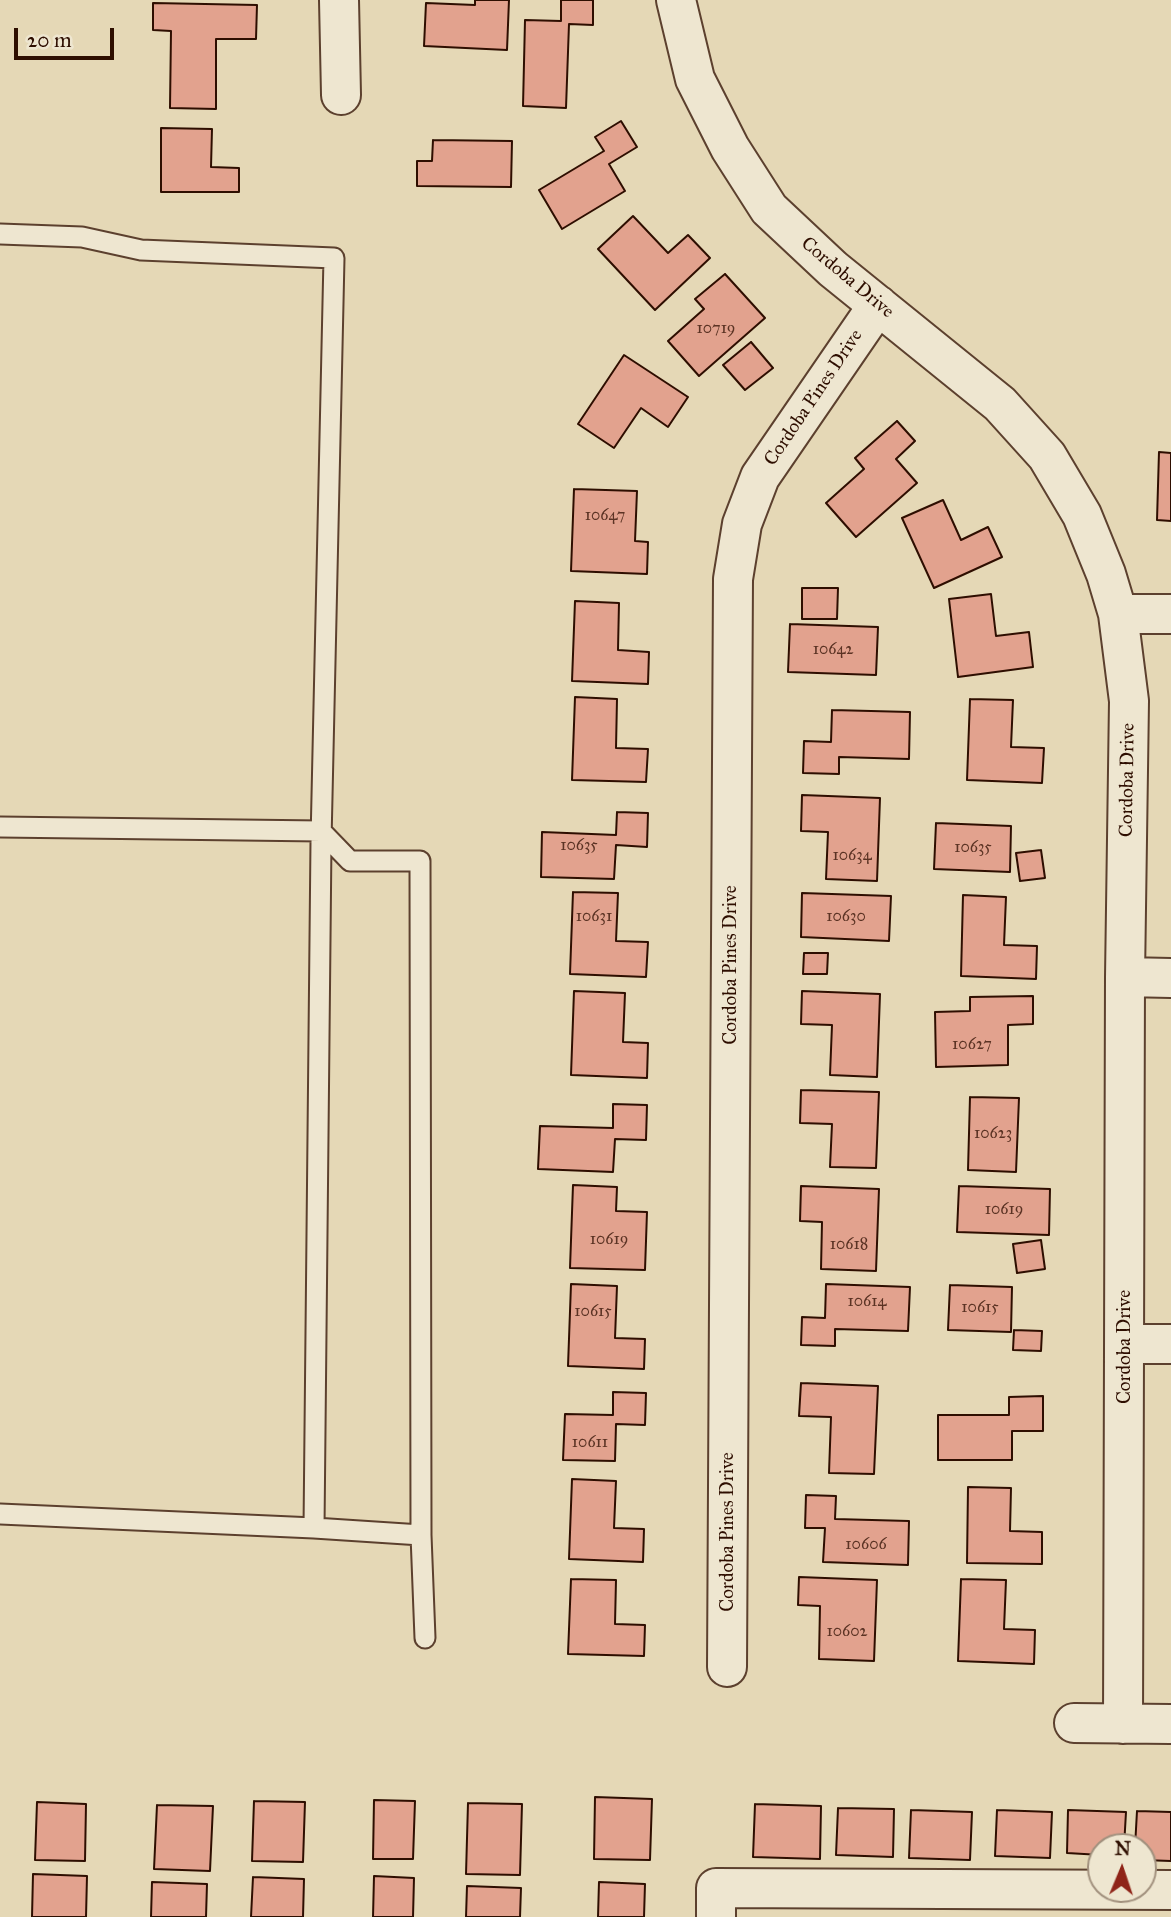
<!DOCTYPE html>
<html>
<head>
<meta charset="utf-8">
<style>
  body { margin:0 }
  #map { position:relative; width:1171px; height:1917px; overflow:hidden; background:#e5d8b6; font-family:"IM FELL Great Primer",serif }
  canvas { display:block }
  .north { position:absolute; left:1087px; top:1833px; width:70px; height:70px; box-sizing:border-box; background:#eee6d0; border:2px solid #a1907d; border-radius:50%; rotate:2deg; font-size:19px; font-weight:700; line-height:28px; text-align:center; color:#2e0e00 }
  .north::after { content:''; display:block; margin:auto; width:24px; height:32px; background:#8f2418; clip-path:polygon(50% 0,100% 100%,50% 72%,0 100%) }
  .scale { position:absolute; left:14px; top:28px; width:100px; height:32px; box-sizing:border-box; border:4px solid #2e0e00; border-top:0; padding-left:9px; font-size:21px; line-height:24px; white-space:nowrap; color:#2e0e00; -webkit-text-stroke:5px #eee6d0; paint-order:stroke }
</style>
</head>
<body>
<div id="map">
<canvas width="1171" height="1917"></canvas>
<div class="north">N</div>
<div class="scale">20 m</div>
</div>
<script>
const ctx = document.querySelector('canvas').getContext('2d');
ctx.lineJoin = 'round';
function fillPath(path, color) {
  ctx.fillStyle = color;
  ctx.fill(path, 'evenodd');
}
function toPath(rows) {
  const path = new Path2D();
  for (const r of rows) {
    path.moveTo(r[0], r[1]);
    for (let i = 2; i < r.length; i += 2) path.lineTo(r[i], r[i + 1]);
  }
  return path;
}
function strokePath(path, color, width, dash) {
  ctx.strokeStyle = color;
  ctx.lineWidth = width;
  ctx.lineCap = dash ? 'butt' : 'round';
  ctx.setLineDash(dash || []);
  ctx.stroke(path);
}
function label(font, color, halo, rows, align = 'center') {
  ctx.font = font + ' "IM FELL Great Primer",serif';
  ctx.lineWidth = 6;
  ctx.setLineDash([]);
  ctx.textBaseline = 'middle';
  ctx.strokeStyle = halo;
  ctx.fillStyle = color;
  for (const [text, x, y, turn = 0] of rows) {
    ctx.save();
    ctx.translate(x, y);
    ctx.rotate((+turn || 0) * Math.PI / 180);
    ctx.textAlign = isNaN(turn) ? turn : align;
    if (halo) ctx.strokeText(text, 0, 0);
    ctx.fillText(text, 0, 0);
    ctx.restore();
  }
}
const building = toPath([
  [475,0,509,0,507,50,424,46,426,3,475,5,475,0],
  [561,0,593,0,593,25,569,24,566,108,523,106,525,20,561,21,561,0],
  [153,3,257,5,256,39,216,39,216,109,170,108,171,31,153,30,153,3],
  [621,121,637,147,609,164,625,191,562,229,539,190,604,151,595,137,621,121],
  [161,128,212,129,211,167,239,168,239,192,161,192,161,128],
  [433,140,512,141,511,187,417,186,417,161,432,161,433,140],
  [633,216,668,253,688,235,710,258,655,310,598,249,633,216],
  [725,274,765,318,699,376,668,341,704,309,695,299,725,274],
  [751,342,773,368,745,390,723,365,751,342],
  [624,355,688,397,668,427,641,408,614,448,578,424,624,355],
  [897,421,915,441,896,459,917,483,856,537,826,503,864,469,855,458,897,421],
  [1159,452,1171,453,1171,521,1157,520,1159,452],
  [574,489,637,491,635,541,648,542,647,574,571,571,574,489],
  [943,500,961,540,988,527,1002,557,934,588,902,518,943,500],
  [802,588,838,588,837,619,802,619,802,588],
  [991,594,996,636,1029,632,1033,667,958,677,949,599,991,594],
  [575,601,619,603,618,650,649,652,648,684,572,681,575,601],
  [790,624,878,627,876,675,788,672,790,624],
  [575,697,617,699,616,748,648,749,646,782,572,780,575,697],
  [970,699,1013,700,1011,747,1044,748,1042,783,967,780,970,699],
  [832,710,910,712,909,759,839,757,839,774,803,773,804,741,831,742,832,710],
  [802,795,880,798,877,881,826,879,828,832,801,831,802,795],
  [617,812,648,813,647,847,616,845,614,879,541,877,542,832,616,835,617,812],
  [936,823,1011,826,1010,872,934,869,936,823],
  [1041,850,1045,878,1020,881,1016,853,1041,850],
  [573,892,618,893,616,941,648,942,646,977,570,974,573,892],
  [802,893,891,896,889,941,801,937,802,893],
  [963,895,1006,897,1004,945,1037,946,1036,979,961,976,963,895],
  [804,953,828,953,827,974,803,974,804,953],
  [574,991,625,993,623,1042,648,1043,647,1078,571,1075,574,991],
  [802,991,880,994,877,1077,830,1075,832,1025,801,1024,802,991],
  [1033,996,1033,1024,1008,1025,1008,1065,936,1067,935,1012,970,1011,970,997,1033,996],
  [801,1090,879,1092,876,1168,830,1167,832,1124,800,1123,801,1090],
  [970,1097,1019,1098,1016,1172,968,1170,970,1097],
  [613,1104,647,1105,646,1140,615,1139,613,1172,538,1169,540,1126,613,1128,613,1104],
  [573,1185,617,1187,616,1211,647,1212,645,1270,570,1268,573,1185],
  [801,1186,879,1189,876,1271,821,1269,822,1222,800,1221,801,1186],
  [959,1186,1050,1189,1049,1235,957,1232,959,1186],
  [1041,1240,1045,1269,1017,1273,1013,1244,1041,1240],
  [571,1284,617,1286,615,1338,645,1339,644,1369,568,1366,571,1284],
  [826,1284,910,1287,908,1331,835,1329,835,1346,801,1345,802,1317,825,1318,826,1284],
  [950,1285,1012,1287,1011,1332,948,1330,950,1285],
  [1014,1330,1042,1331,1041,1351,1013,1350,1014,1330],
  [801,1383,878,1386,874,1474,829,1473,831,1417,799,1416,801,1383],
  [613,1392,646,1393,645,1425,616,1424,615,1461,563,1460,565,1414,613,1415,613,1392],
  [1043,1396,1043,1431,1012,1431,1012,1460,938,1460,938,1415,1009,1415,1009,1397,1043,1396],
  [572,1479,616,1481,614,1528,644,1529,643,1562,569,1559,572,1479],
  [968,1487,1011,1488,1010,1531,1042,1532,1042,1564,967,1563,968,1487],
  [806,1495,836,1496,835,1519,909,1521,908,1565,823,1562,825,1528,805,1528,806,1495],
  [799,1577,877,1580,874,1661,819,1659,820,1606,798,1605,799,1577],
  [571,1579,616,1580,615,1624,645,1625,644,1656,568,1654,571,1579],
  [961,1579,1006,1580,1004,1629,1035,1630,1034,1664,958,1661,961,1579],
  [595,1797,652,1799,650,1860,594,1859,595,1797],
  [374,1800,415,1801,413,1859,373,1859,374,1800],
  [254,1801,305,1802,303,1862,252,1861,254,1801],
  [37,1802,86,1804,85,1861,35,1860,37,1802],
  [468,1803,522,1804,520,1875,466,1874,468,1803],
  [755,1804,821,1806,820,1859,753,1857,755,1804],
  [157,1805,213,1806,210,1871,154,1869,157,1805],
  [838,1808,894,1809,893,1857,836,1855,838,1808],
  [911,1810,972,1812,970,1860,909,1858,911,1810],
  [997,1810,1052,1812,1050,1858,995,1856,997,1810],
  [1068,1810,1126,1812,1124,1847,1101,1847,1101,1855,1067,1853,1068,1810],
  [1137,1811,1171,1812,1171,1861,1143,1860,1143,1847,1135,1847,1137,1811],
  [33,1874,87,1876,86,1917,32,1917,33,1874],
  [374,1876,414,1878,413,1917,373,1917,374,1876],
  [253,1877,304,1879,303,1917,251,1917,253,1877],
  [152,1882,207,1884,206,1917,151,1917,152,1882],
  [599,1882,645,1884,644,1917,598,1917,599,1882],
  [467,1886,521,1888,520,1917,466,1917,467,1886]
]);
fillPath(building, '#e2a28e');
strokePath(building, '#2e0e00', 2);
const lane = toPath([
  [0,234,82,237,141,250,334,258,321,841,314,1528,0,1514],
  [0,827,321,831,350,861,420,861,421,1535],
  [314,1528,421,1535,425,1638]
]);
const street = toPath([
  [339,0,341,95],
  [676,0,695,79,730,148,769,209,833,269,1000,404,1047,456,1082,515,1106,574,1118,614,1129,701,1125,977,1123,1724],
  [1118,614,1171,614],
  [1125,977,1171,978],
  [1125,1344,1171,1344],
  [727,1667,733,579,742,524,760,477,878,305],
  [1074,1723,1171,1724],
  [716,1917,716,1888,1171,1890]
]);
strokePath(lane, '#5c402e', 23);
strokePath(street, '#5c402e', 42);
strokePath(lane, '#eee6d0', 19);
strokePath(street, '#eee6d0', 38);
label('16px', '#5b3324', null, [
  ["10719",716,329],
  ["10647",605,516],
  ["10642",833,650],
  ["10635",579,846],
  ["10635",973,848],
  ["10634",852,856],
  ["10631",594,917],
  ["10630",846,917],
  ["10627",972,1045],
  ["10623",993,1134],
  ["10619",1004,1210],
  ["10619",609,1240],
  ["10618",849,1245],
  ["10614",867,1302],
  ["10615",980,1308],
  ["10615",593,1312],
  ["10611",590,1443],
  ["10606",866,1545],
  ["10602",847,1632]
]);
label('19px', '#2e0e00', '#eee6d0', [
  ["Cordoba Drive",847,278,40],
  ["Cordoba Pines Drive",814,398,-56],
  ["Cordoba Drive",1128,780,-89],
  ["Cordoba Pines Drive",731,965,-90],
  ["Cordoba Drive",1125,1347,-90],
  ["Cordoba Pines Drive",728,1532,-90]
]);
</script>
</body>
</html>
